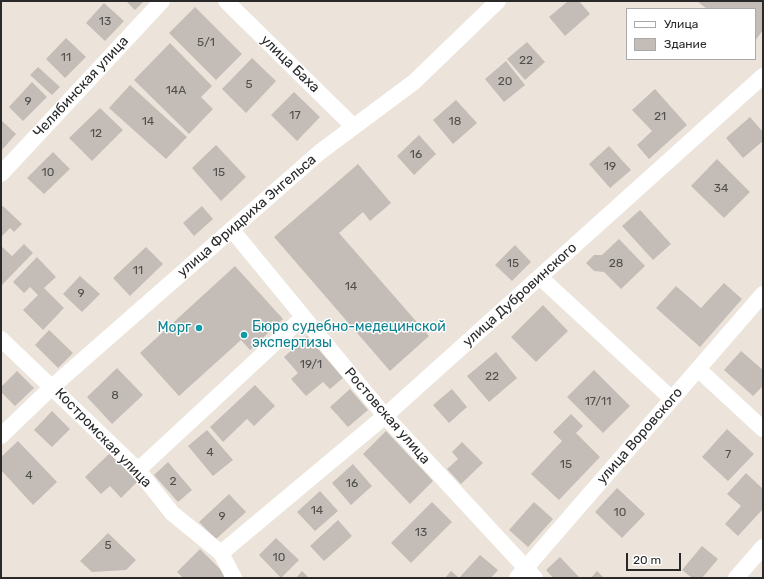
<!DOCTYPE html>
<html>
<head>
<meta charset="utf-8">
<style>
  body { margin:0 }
  #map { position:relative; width:764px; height:579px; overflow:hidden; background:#ece3da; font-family:Rubik,sans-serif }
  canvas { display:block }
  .frame { position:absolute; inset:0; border:2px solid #292929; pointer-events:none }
  .legend { position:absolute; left:626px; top:8px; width:130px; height:52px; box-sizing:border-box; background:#fff; border:1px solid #a9a9a9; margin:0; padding:5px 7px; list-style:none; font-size:12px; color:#292929 }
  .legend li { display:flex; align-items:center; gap:8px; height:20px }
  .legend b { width:20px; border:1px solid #a9a9a9 }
  .scale { position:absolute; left:626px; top:553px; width:55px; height:18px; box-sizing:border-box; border:2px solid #292929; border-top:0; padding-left:5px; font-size:12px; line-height:14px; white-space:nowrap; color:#292929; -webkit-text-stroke:3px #fff; paint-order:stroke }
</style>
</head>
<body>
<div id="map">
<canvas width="764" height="579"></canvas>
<div class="frame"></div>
<ul class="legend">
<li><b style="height:5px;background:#fff"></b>Улица</li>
<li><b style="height:11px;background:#c4bdb7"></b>Здание</li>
</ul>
<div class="scale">20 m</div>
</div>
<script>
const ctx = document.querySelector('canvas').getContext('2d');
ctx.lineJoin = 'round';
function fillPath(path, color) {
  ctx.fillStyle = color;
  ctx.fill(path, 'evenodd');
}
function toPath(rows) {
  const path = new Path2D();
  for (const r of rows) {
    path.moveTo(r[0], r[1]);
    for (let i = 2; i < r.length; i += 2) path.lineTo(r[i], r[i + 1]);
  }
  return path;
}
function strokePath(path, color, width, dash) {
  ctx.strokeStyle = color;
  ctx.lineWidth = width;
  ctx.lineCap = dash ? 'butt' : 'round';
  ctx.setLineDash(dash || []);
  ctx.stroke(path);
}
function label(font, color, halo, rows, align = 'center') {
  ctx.font = font + ' Rubik,sans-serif';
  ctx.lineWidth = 3;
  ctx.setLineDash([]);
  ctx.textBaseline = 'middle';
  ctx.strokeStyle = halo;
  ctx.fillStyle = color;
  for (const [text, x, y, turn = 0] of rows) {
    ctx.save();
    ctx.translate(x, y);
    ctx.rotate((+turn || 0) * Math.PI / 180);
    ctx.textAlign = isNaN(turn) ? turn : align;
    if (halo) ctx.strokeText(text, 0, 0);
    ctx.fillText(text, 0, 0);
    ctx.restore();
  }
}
fillPath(toPath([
  [126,1,144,1,135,10],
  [568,1,579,1,590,14,565,36,549,17],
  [697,1,763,1,763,30,755,41,755,9,707,9],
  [104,3,124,21,105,41,86,23],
  [195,7,242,54,216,80,169,33],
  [66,38,86,57,65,78,46,59],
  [527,42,545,62,525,80,507,59],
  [170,43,212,86,201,97,213,109,189,134,134,80],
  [252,58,276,81,246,113,222,89],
  [506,61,525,85,504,102,485,79],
  [38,67,60,87,52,95,30,75],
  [32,82,47,97,23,121,9,107],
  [130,85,187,137,166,159,109,108],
  [655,89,687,125,649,159,637,145,652,131,632,110],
  [294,92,320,117,297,141,271,115],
  [456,100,477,123,453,144,433,120],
  [100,108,123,130,92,161,69,138],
  [750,117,763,132,763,141,743,158,726,138],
  [1,120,16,134,1,151],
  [419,135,436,154,414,175,397,156],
  [216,145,246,177,221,201,192,168],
  [609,146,631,170,610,188,589,164],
  [53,152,70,169,44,194,27,178],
  [717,159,750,192,724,218,691,186],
  [358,164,391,203,370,221,363,212,339,233,429,336,390,371,274,237],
  [3,206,22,224,14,232,10,228,1,237,1,208],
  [202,206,213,219,194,236,183,223],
  [640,210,671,244,653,260,622,226],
  [619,239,645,266,621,289,604,272,594,271,586,263,594,255,602,255],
  [24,244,33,253,1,286,1,246,12,256],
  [515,245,531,262,512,281,495,265],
  [146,247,163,264,130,296,113,278],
  [37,257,56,277,44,288,64,308,43,330,23,310,38,295,30,287,24,293,13,282],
  [235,266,283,319,250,350,241,340,179,396,140,353],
  [80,276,100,294,82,312,63,294],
  [724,283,742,299,700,347,656,308,676,286,701,308],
  [543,305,568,331,536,362,511,337],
  [49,330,73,353,58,368,35,345],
  [307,336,343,378,330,389,323,382,306,396,291,379,298,373,284,357],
  [741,351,763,370,763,386,753,396,724,370],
  [496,352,517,378,489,402,467,376],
  [117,368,143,395,112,424,87,397],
  [594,370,630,406,603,433,567,397],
  [17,371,34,388,15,406,1,392,1,387],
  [255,385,275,406,254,426,247,419,223,442,210,427],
  [350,389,368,410,348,427,330,407],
  [452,389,467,407,449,423,433,405],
  [52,411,70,429,52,447,34,430],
  [571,414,583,426,576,433,600,457,559,500,531,474,562,441,553,432],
  [727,429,754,454,728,481,702,457],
  [207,430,233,460,213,476,188,446],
  [386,431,433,481,410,504,363,454],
  [18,441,57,482,33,505,1,470,1,457],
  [462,442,483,463,461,484,447,469,458,459,452,452],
  [110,453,137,482,121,498,110,486,101,494,85,477],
  [168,462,192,490,178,502,154,475],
  [353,464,372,486,351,505,332,483],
  [746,473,763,489,763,509,738,536,725,524,741,506,727,494],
  [617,488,645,514,622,538,595,512],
  [320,491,338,511,315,531,297,512],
  [229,494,246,512,216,539,199,522],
  [432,502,452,522,411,563,391,543],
  [534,502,553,519,528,547,509,530],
  [338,520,352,536,324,561,310,546],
  [108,533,136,560,126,570,92,572,80,561],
  [276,538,299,560,281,578,259,555],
  [702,546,718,559,702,578,692,578,682,570],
  [200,549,229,578,183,578,177,572],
  [480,555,498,570,491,578,459,578],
  [560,557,579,577,578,578,553,578,546,570],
  [302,571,309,578,296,578],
  [451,571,459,578,445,578],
  [597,571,604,578,591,578]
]), '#c4bdb7');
strokePath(toPath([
  [226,1,354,127],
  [1,174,162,1],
  [232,230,385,416,535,578],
  [540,277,672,399],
  [1,339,138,470,172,513,221,553],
  [698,369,763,429],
  [1,436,53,386,320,152,414,82,498,1],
  [138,470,303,317],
  [234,578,221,553,385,416,763,76],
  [517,578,763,294],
  [736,578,763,547]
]), '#fff', 16);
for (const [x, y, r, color] of [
  [199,328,4,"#0f9aa8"],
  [244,335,4,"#0f9aa8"]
]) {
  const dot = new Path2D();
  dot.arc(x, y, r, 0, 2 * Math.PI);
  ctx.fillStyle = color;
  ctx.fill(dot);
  strokePath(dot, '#fff', 1.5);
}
label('12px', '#504e4c', null, [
  ["13",105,22],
  ["5/1",206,43],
  ["11",66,58],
  ["22",526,61],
  ["20",505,82],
  ["5",249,85],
  ["14А",176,91],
  ["9",28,102],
  ["17",295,116],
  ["21",660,117],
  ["14",148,122],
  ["18",455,122],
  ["12",96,134],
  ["16",416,155],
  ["19",610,167],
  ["10",48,173],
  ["15",219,173],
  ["34",721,189],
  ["15",513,264],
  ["28",616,264],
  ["11",138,271],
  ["14",351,287],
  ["9",81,294],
  ["19/1",311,365],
  ["22",492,377],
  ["8",115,396],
  ["17/11",598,402],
  ["4",210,453],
  ["7",728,455],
  ["15",566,465],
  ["4",29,476],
  ["2",173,482],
  ["16",352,484],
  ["14",317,511],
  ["10",620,513],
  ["9",222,517],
  ["13",421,533],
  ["5",108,546],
  ["10",279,558]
]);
label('14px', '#292929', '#fff', [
  ["улица Баха",290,64,44],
  ["Челябинская улица",81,87,-47],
  ["улица Фридриха Энгельса",247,216,-41],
  ["улица Дубровинского",520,295,-42],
  ["Ростовская улица",387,416,49],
  ["улица Воровского",640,436,-49],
  ["Костромская улица",103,438,46]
]);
label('14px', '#0d838f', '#fff', [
  ["Бюро судебно-медецинской",252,327],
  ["экспертизы",252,343],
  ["Морг",191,328,"right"]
], 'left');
</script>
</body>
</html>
